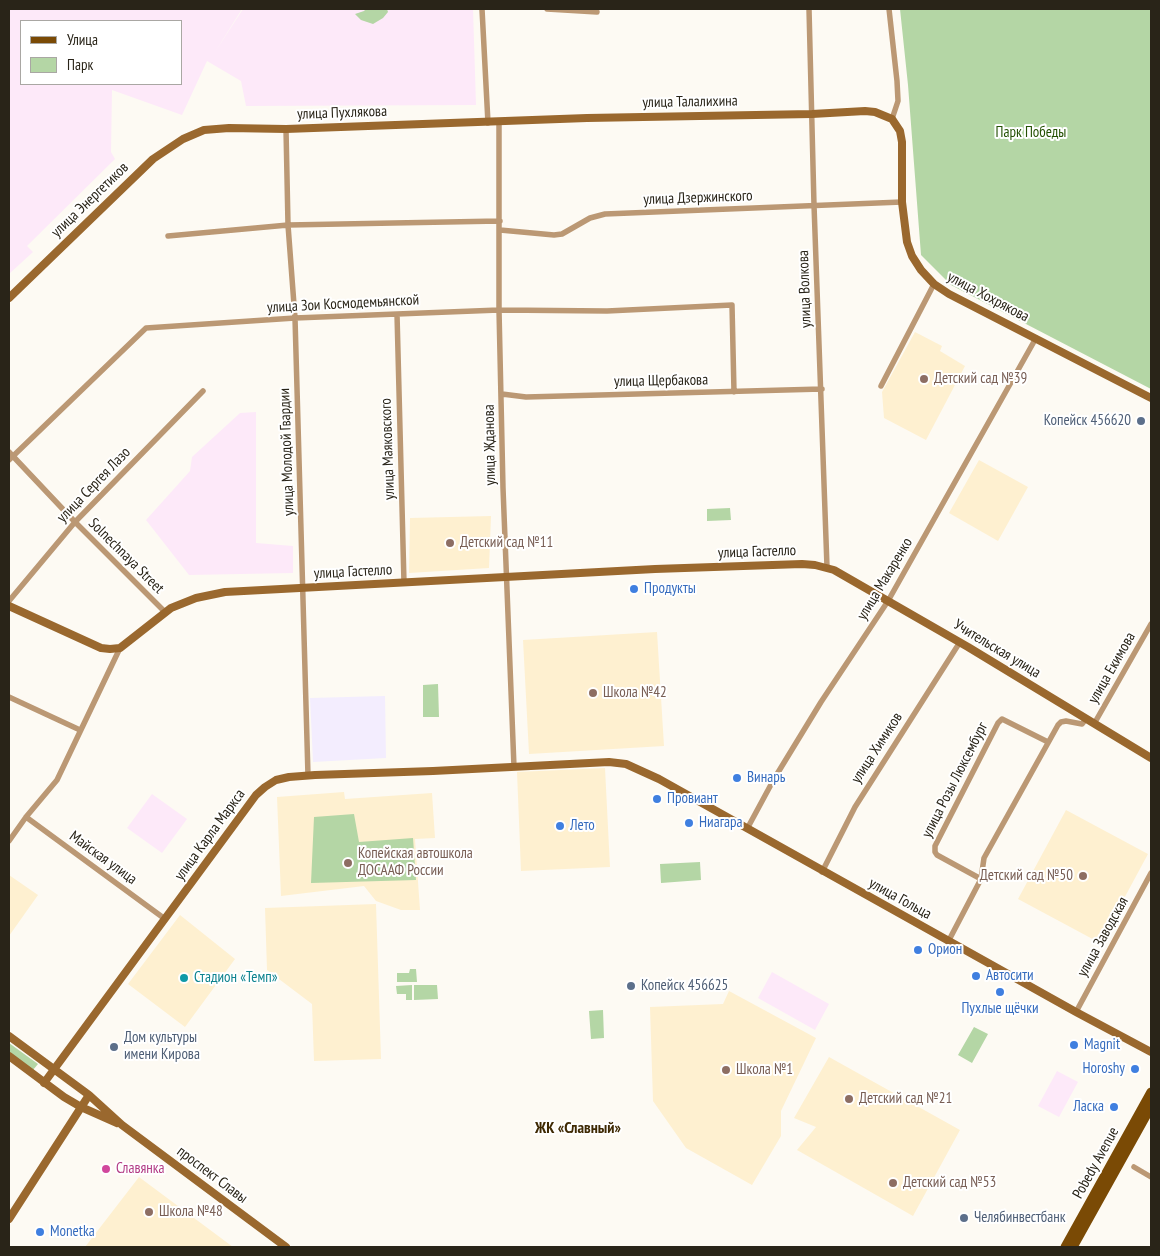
<!DOCTYPE html>
<html>
<head>
<meta charset="utf-8">
<style>
  body { margin:0 }
  #map { position:relative; width:1160px; height:1256px; overflow:hidden; background:#fdfaf3; font-family:"PT Sans Narrow",sans-serif }
  canvas { display:block }
  .frame { position:absolute; inset:0; border:10px solid #292418; pointer-events:none }
  .legend { position:absolute; left:20px; top:20px; width:162px; height:65px; box-sizing:border-box; background:#fff; border:1px solid #a9a7a3; margin:0; padding:6px 9px; list-style:none; font-size:15px; color:#292418 }
  .legend li { display:flex; align-items:center; gap:10px; height:25px }
  .legend b { width:25px; border:1px solid #a9a7a3 }
</style>
</head>
<body>
<div id="map">
<canvas width="1160" height="1256"></canvas>
<div class="frame"></div>
<ul class="legend">
<li><b style="height:6px;background:#7a4a05"></b>Улица</li>
<li><b style="height:14px;background:#b4d6a5"></b>Парк</li>
</ul>
</div>
<script>
const ctx = document.querySelector('canvas').getContext('2d');
ctx.lineJoin = 'round';
function fillPath(path, color) {
  ctx.fillStyle = color;
  ctx.fill(path, 'evenodd');
}
function toPath(rows) {
  const path = new Path2D();
  for (const r of rows) {
    path.moveTo(r[0], r[1]);
    for (let i = 2; i < r.length; i += 2) path.lineTo(r[i], r[i + 1]);
  }
  return path;
}
function strokePath(path, color, width, dash) {
  ctx.strokeStyle = color;
  ctx.lineWidth = width;
  ctx.lineCap = dash ? 'butt' : 'round';
  ctx.setLineDash(dash || []);
  ctx.stroke(path);
}
function label(font, color, halo, rows, align = 'center') {
  ctx.font = font + ' "PT Sans Narrow",sans-serif';
  ctx.lineWidth = 4;
  ctx.setLineDash([]);
  ctx.textBaseline = 'middle';
  ctx.strokeStyle = halo;
  ctx.fillStyle = color;
  for (const [text, x, y, turn = 0] of rows) {
    ctx.save();
    ctx.translate(x, y);
    ctx.rotate((+turn || 0) * Math.PI / 180);
    ctx.textAlign = isNaN(turn) ? turn : align;
    if (halo) ctx.strokeText(text, 0, 0);
    ctx.fillText(text, 0, 0);
    ctx.restore();
  }
}
fillPath(toPath([
  [915,332,942,346,940,351,965,366,926,440,884,418,882,392],
  [979,460,1028,487,998,541,949,513],
  [491,516,489,568,409,573,410,518],
  [657,632,664,746,529,754,523,640],
  [605,768,610,867,521,871,517,772],
  [344,792,345,799,432,793,435,838,415,839,420,910,401,910,376,901,364,886,281,896,277,797],
  [1066,810,1148,854,1100,943,1018,899],
  [9,875,38,895,9,936],
  [376,904,381,1059,314,1061,312,1004,267,970,265,908],
  [180,915,235,959,185,1027,128,984],
  [729,991,816,1038,781,1111,781,1136,752,1185,686,1148,653,1101,650,1007,723,1004],
  [829,1057,960,1130,913,1216,797,1150,816,1127,794,1118],
  [139,1177,233,1247,85,1247]
]), '#fef0d0');
fillPath(toPath([
  [9,9,242,9,215,52,243,9,473,9,476,105,246,106,241,81,207,61,182,115,112,90,111,152,115,159,27,246,33,252,9,274],
  [21,21,181,21,181,84,21,84],
  [256,412,256,543,293,546,293,573,189,575,146,520,190,471,192,457,240,413],
  [152,794,187,819,162,853,127,828],
  [772,972,829,1004,815,1030,758,998],
  [1057,1071,1078,1082,1059,1117,1038,1106]
]), '#fde9f9');
fillPath(toPath([
  [385,696,386,758,313,762,310,698]
]), '#f3edfe');
fillPath(toPath([
  [366,9,387,9,388,12,383,18,373,24,361,20,355,14,364,11],
  [900,9,1151,9,1151,389,951,285,921,255,908,85],
  [730,508,731,520,707,521,707,509],
  [438,684,439,717,423,717,423,685],
  [354,814,359,842,413,838,416,880,311,883,314,817],
  [700,862,701,880,661,883,660,864],
  [410,969,416,969,417,982,397,982,397,973,409,973],
  [412,985,412,1000,406,1000,406,994,397,994,396,986],
  [414,985,437,985,438,999,414,1000],
  [603,1010,604,1038,591,1039,589,1011],
  [974,1027,988,1034,972,1063,958,1055],
  [9,1043,38,1064,33,1070,9,1053]
]), '#b4d6a5');
strokePath(toPath([
  [482,9,488,123],
  [547,9,597,12],
  [809,9,814,205,827,567],
  [889,9,897,81,898,101,892,119],
  [499,122,499,310,503,488,514,767],
  [286,129,288,225,295,318,308,776],
  [500,230,554,235,562,234,590,218,605,214,902,202],
  [168,236,288,225,500,221],
  [397,314,404,583],
  [881,386,934,284],
  [502,394,526,397,822,389],
  [9,452,75,522,165,612],
  [9,460,146,328,295,318,499,310,607,311,732,305,734,392],
  [9,601,75,522,203,391],
  [9,697,80,730],
  [1094,724,1151,624],
  [26,817,165,919],
  [747,829,774,779,821,702,888,601,1036,338],
  [9,841,26,817,57,780,120,648],
  [822,872,855,807,960,642],
  [981,879,937,855,935,852,935,846,998,723,1002,719,1048,742],
  [948,942,981,879,984,858,1058,725,1061,722,1066,721,1082,724,1086,719],
  [1076,1012,1151,873],
  [1134,1167,1151,1177]
]), '#bb9874', 5.5);
strokePath(toPath([
  [9,298,153,159,183,139,204,130,229,128,286,129,587,118,812,114,865,111,875,112,892,119,900,131,902,142,902,202,907,242,912,256,921,270,934,284,949,294,1151,398],
  [9,606,101,648,110,649,120,648,171,608,196,598,225,592,655,569,802,564,815,565,834,570,968,647,1151,758],
  [9,1036,89,1095,122,1125,286,1247],
  [9,1056,64,1097,81,1107,117,1123],
  [44,1083,256,795,265,787,276,780,289,777,315,775,433,771,609,762,626,764,659,779,1076,1012,1151,1052],
  [9,1219,89,1095]
]), '#9a682e', 8);
strokePath(toPath([
  [1065,1247,1151,1092],
  [1073,1247,1151,1107]
]), '#7a4a05', 9);
for (const [x, y, r, color] of [
  [924,379,5,"#8d6e63"],
  [1141,421,5,"#5c6f8a"],
  [450,543,5,"#8d6e63"],
  [634,589,5,"#3f7fe0"],
  [593,693,5,"#8d6e63"],
  [737,778,5,"#3f7fe0"],
  [657,799,5,"#3f7fe0"],
  [689,823,5,"#3f7fe0"],
  [560,826,5,"#3f7fe0"],
  [348,863,5,"#8d6e63"],
  [1083,876,5,"#8d6e63"],
  [918,950,5,"#3f7fe0"],
  [976,976,5,"#3f7fe0"],
  [184,978,5,"#0f9aa8"],
  [631,986,5,"#5c6f8a"],
  [1000,992,5,"#3f7fe0"],
  [1074,1045,5,"#3f7fe0"],
  [114,1047,5,"#5c6f8a"],
  [1135,1069,5,"#3f7fe0"],
  [726,1070,5,"#8d6e63"],
  [849,1099,5,"#8d6e63"],
  [1114,1107,5,"#3f7fe0"],
  [106,1169,5,"#d1479c"],
  [893,1183,5,"#8d6e63"],
  [149,1212,5,"#8d6e63"],
  [964,1218,5,"#5c6f8a"],
  [40,1232,5,"#3f7fe0"]
]) {
  const dot = new Path2D();
  dot.arc(x, y, r, 0, 2 * Math.PI);
  ctx.fillStyle = color;
  ctx.fill(dot);
  strokePath(dot, '#fff', 2);
}
label('15px', '#292418', '#fff', [
  ["улица Талалихина",690,102,-1],
  ["улица Пухлякова",342,113,-2],
  ["улица Дзержинского",698,198,-2],
  ["улица Энергетиков",90,200,-44],
  ["улица Волкова",805,289,-92],
  ["улица Хохрякова",988,297,28],
  ["улица Зои Космодемьянской",343,304,-3],
  ["улица Щербакова",661,381,-1],
  ["улица Жданова",490,445,-91],
  ["улица Маяковского",388,449,-92],
  ["улица Молодой Гвардии",287,452,-92],
  ["улица Сергея Лазо",94,485,-46],
  ["улица Гастелло",757,552,-2],
  ["Solnechnaya Street",126,556,45],
  ["улица Гастелло",353,572,-3],
  ["улица Макаренко",885,579,-59],
  ["Учительская улица",997,649,31],
  ["улица Екимова",1112,668,-60],
  ["улица Химиков",877,748,-57],
  ["улица Розы Люксембург",955,780,-63],
  ["улица Карла Маркса",210,835,-54],
  ["Майская улица",103,858,36],
  ["улица Гольца",900,899,29],
  ["улица Заводская",1103,937,-61],
  ["Pobedy Avenue",1096,1163,-61],
  ["проспект Славы",212,1175,37]
]);
label('15px', '#245103', '#fff', [
  ["Парк Победы",1031,133]
]);
label('15px', '#785e54', '#fff', [
  ["Детский сад №39",934,379],
  ["Детский сад №11",460,543],
  ["Школа №42",603,693],
  ["Копейская автошкола",358,854],
  ["ДОСААФ России",358,871],
  ["Детский сад №50",1073,876,"right"],
  ["Школа №1",736,1070],
  ["Детский сад №21",859,1099],
  ["Детский сад №53",903,1183],
  ["Школа №48",159,1212]
], 'left');
label('15px', '#4e5e75', '#fff', [
  ["Копейск 456620",1131,421,"right"],
  ["Копейск 456625",641,986],
  ["Дом культуры",124,1038],
  ["имени Кирова",124,1055],
  ["Челябинвестбанк",974,1218]
], 'left');
label('15px', '#366cbe', '#fff', [
  ["Продукты",644,589],
  ["Винарь",747,778],
  ["Провиант",667,799],
  ["Ниагара",699,823],
  ["Лето",570,826],
  ["Орион",928,950],
  ["Автосити",986,976],
  ["Пухлые щёчки",1000,1009,"center"],
  ["Magnit",1084,1045],
  ["Horoshy",1125,1069,"right"],
  ["Ласка",1104,1107,"right"],
  ["Monetka",50,1232]
], 'left');
label('15px', '#0d838f', '#fff', [
  ["Стадион «Темп»",194,978]
], 'left');
label('15px', '#b23c85', '#fff', [
  ["Славянка",116,1169]
], 'left');
label('bold 16px', '#3f2a04', '#fff', [
  ["ЖК «Славный»",578,1128]
]);
</script>
</body>
</html>
